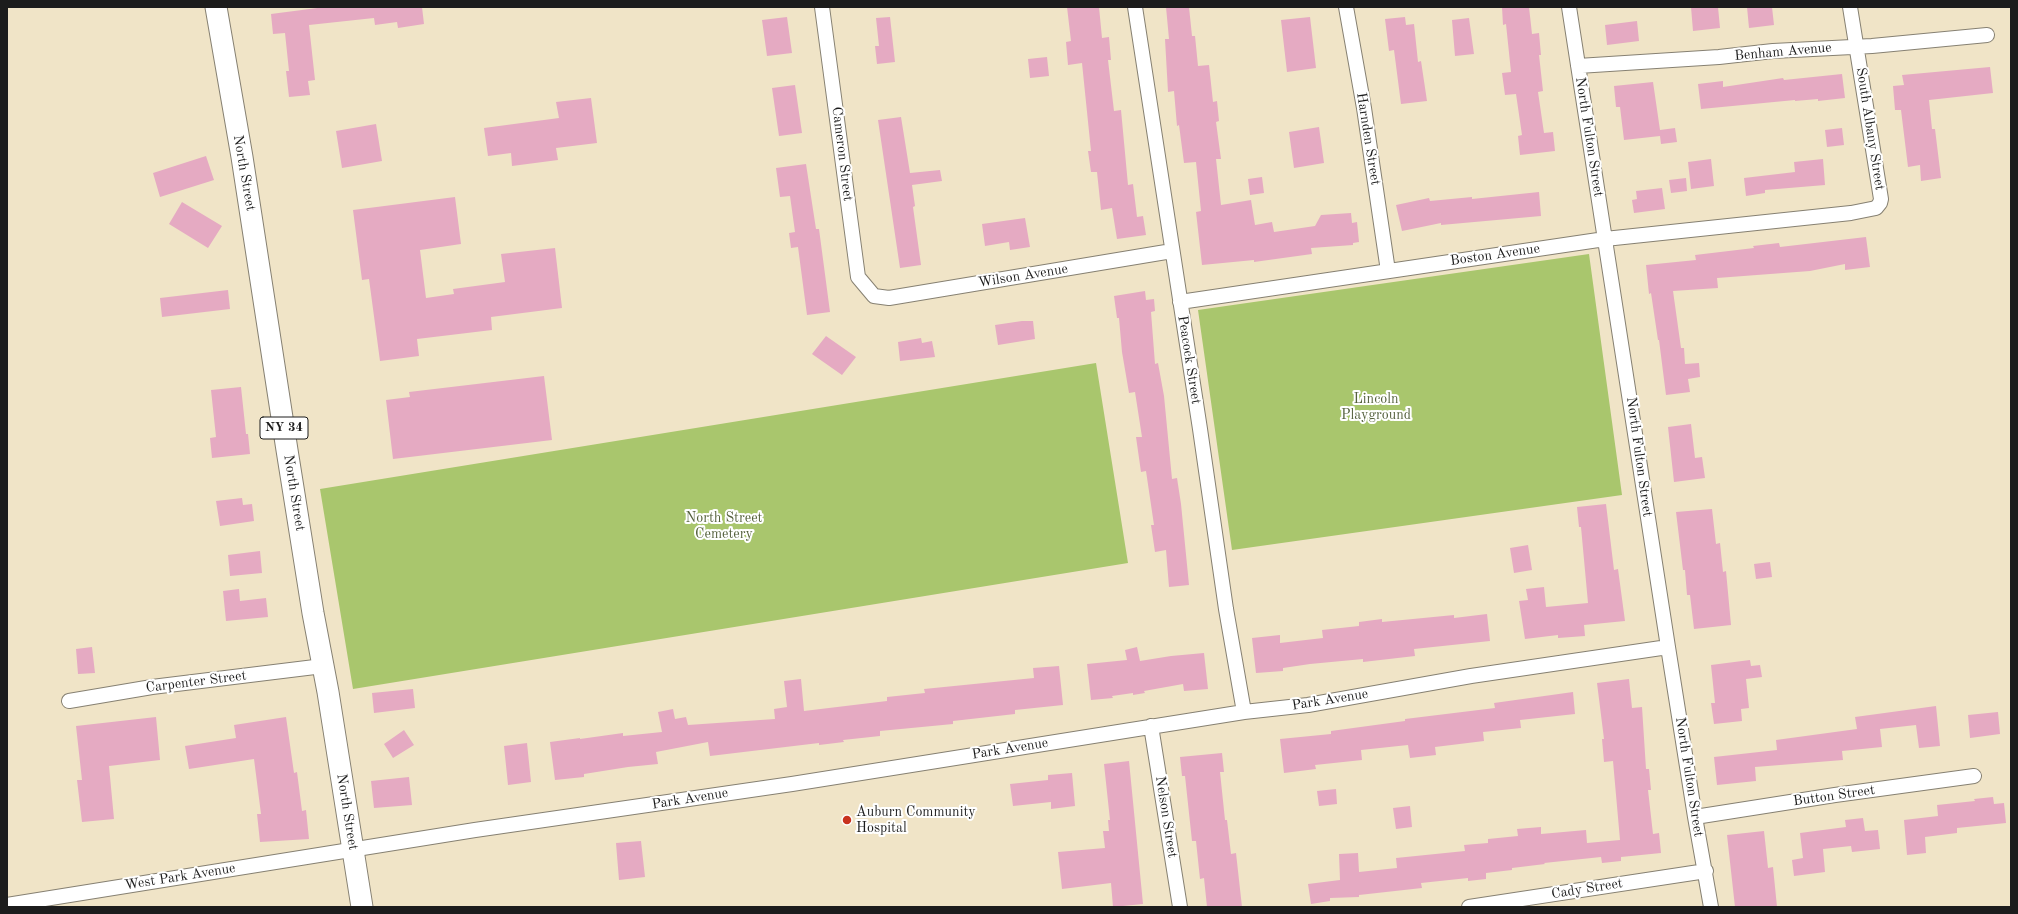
<!DOCTYPE html>
<html>
<head>
<meta charset="utf-8">
<style>
  body { margin:0 }
  #map { position:relative; width:2018px; height:914px; overflow:hidden; background:#f0e4c7; font-family:"Old Standard TT",serif }
  canvas { display:block }
  .frame { position:absolute; inset:0; border:8px solid #1c1c1c; pointer-events:none }
</style>
</head>
<body>
<div id="map">
<canvas width="2018" height="914"></canvas>
<div class="frame"></div>
</div>
<script>
const ctx = document.querySelector('canvas').getContext('2d');
ctx.lineJoin = 'round';
function fillPath(path, color) {
  ctx.fillStyle = color;
  ctx.fill(path, 'evenodd');
}
function toPath(rows) {
  const path = new Path2D();
  for (const r of rows) {
    path.moveTo(r[0], r[1]);
    for (let i = 2; i < r.length; i += 2) path.lineTo(r[i], r[i + 1]);
  }
  return path;
}
function strokePath(path, color, width, dash) {
  ctx.strokeStyle = color;
  ctx.lineWidth = width;
  ctx.lineCap = dash ? 'butt' : 'round';
  ctx.setLineDash(dash || []);
  ctx.stroke(path);
}
function label(font, color, halo, rows, align = 'center') {
  ctx.font = font + ' "Old Standard TT",serif';
  ctx.lineWidth = 4;
  ctx.setLineDash([]);
  ctx.textBaseline = 'middle';
  ctx.strokeStyle = halo;
  ctx.fillStyle = color;
  for (const [text, x, y, turn = 0] of rows) {
    ctx.save();
    ctx.translate(x, y);
    ctx.rotate((+turn || 0) * Math.PI / 180);
    ctx.textAlign = isNaN(turn) ? turn : align;
    if (halo) ctx.strokeText(text, 0, 0);
    ctx.fillText(text, 0, 0);
    ctx.restore();
  }
}
fillPath(toPath([
  [1589,254,1622,495,1232,550,1198,310],
  [1096,363,1128,563,353,689,320,489]
]), '#a9c66d');
fillPath(toPath([
  [325,7,422,7,424,24,398,28,397,22,375,25,374,18,309,25,315,80,308,81,310,95,289,97,286,71,289,71,285,33,273,34,271,14],
  [1067,7,1099,7,1102,38,1109,37,1111,60,1108,60,1114,111,1121,110,1128,185,1133,184,1137,217,1143,216,1146,235,1117,239,1112,208,1101,210,1097,172,1091,172,1088,151,1091,151,1082,63,1068,65,1066,42,1071,41],
  [1166,7,1189,7,1192,36,1195,36,1198,66,1209,65,1213,102,1217,101,1219,121,1216,122,1221,159,1216,159,1221,205,1251,200,1255,225,1272,222,1274,232,1315,226,1321,215,1351,213,1352,223,1357,222,1359,242,1353,243,1353,245,1311,248,1312,254,1254,262,1254,260,1202,265,1196,212,1201,211,1196,162,1184,163,1179,125,1177,126,1174,91,1168,92,1165,39,1169,39],
  [1502,7,1529,7,1532,34,1539,33,1541,55,1539,55,1543,91,1538,92,1544,133,1553,132,1555,151,1520,155,1518,136,1522,135,1516,94,1505,95,1502,73,1511,72,1506,24,1503,25],
  [1691,7,1718,7,1720,28,1693,31],
  [1747,7,1772,7,1774,25,1749,28],
  [787,17,792,53,767,56,762,20],
  [890,17,895,62,877,64,875,46,879,46,876,18],
  [1310,17,1316,68,1287,72,1281,20],
  [1405,17,1406,25,1414,24,1418,62,1421,61,1427,101,1401,104,1394,50,1389,51,1385,19],
  [1469,18,1474,54,1455,56,1452,20],
  [1637,21,1639,41,1607,45,1605,25],
  [1047,57,1049,76,1030,78,1028,59],
  [1990,67,1993,93,1929,100,1932,129,1935,129,1941,178,1921,181,1920,165,1908,167,1901,110,1895,110,1893,86,1904,85,1902,75],
  [1842,74,1845,98,1818,101,1818,99,1795,101,1795,100,1701,109,1698,84,1723,81,1723,87,1783,78,1784,80],
  [1653,82,1660,130,1675,128,1677,142,1661,144,1660,136,1624,140,1620,107,1616,107,1614,86],
  [795,85,802,133,779,136,772,88],
  [591,98,597,143,556,148,558,160,512,166,511,153,488,156,484,128,559,118,556,102],
  [901,117,910,173,940,170,942,181,912,185,915,206,913,207,921,265,900,268,878,120],
  [376,124,382,161,342,168,336,131],
  [1319,127,1324,163,1294,168,1289,132],
  [1842,128,1844,145,1827,147,1825,130],
  [206,156,214,180,160,197,153,173],
  [1711,159,1714,186,1691,189,1688,162],
  [1823,159,1825,185,1765,190,1765,193,1746,196,1744,178,1795,172,1794,162],
  [806,164,816,229,819,229,830,312,807,315,798,247,791,248,789,233,795,232,790,196,780,197,776,168],
  [1262,177,1264,193,1250,195,1248,179],
  [1686,178,1687,191,1671,193,1669,180],
  [1662,188,1665,209,1634,213,1632,200,1637,199,1636,191],
  [1539,192,1541,216,1441,225,1441,223,1402,231,1396,205,1429,198,1430,201,1472,197,1472,199],
  [455,197,461,244,420,250,426,298,454,294,453,289,505,282,501,254,555,248,562,308,491,317,492,330,417,339,419,356,380,361,369,279,362,280,353,210],
  [182,202,222,226,208,248,169,224],
  [1025,218,1030,247,1010,250,1009,242,985,246,982,224],
  [1866,237,1870,267,1845,270,1845,264,1810,271,1717,278,1718,288,1673,291,1681,348,1684,348,1685,364,1699,363,1700,377,1688,379,1690,392,1666,395,1659,340,1658,340,1651,293,1649,294,1646,265,1696,260,1695,255,1754,248,1753,246,1779,243,1780,247],
  [228,290,230,309,162,317,160,298],
  [1145,291,1146,300,1154,299,1155,311,1151,312,1155,364,1158,363,1164,396,1172,479,1177,478,1181,504,1189,585,1169,587,1166,550,1155,552,1151,525,1154,525,1146,471,1141,472,1136,437,1142,437,1135,392,1129,393,1122,352,1119,318,1117,318,1114,296],
  [1022,321,1033,321,1035,339,998,345,995,325],
  [826,336,856,357,842,375,812,354],
  [921,338,922,343,932,341,935,357,900,361,898,342],
  [544,376,552,440,393,459,386,400,410,397,409,392],
  [241,387,246,434,248,434,250,454,212,458,210,438,216,437,211,390],
  [1691,424,1695,458,1702,457,1705,478,1674,482,1668,427],
  [242,498,243,505,252,504,254,521,220,526,216,501],
  [1606,504,1614,570,1618,569,1625,621,1584,625,1585,636,1558,638,1558,635,1525,639,1519,601,1528,600,1526,589,1544,587,1546,607,1588,603,1581,527,1579,527,1577,507],
  [1712,509,1716,544,1720,543,1723,572,1726,571,1731,625,1694,629,1690,595,1687,595,1685,570,1683,570,1676,512],
  [1528,545,1532,570,1514,573,1510,548],
  [260,551,262,573,230,576,228,555],
  [1770,562,1772,577,1756,579,1754,564],
  [239,589,240,601,266,598,268,617,226,621,223,591],
  [1487,614,1490,641,1414,649,1415,656,1363,662,1363,659,1310,664,1283,668,1283,671,1256,673,1252,638,1280,635,1280,643,1323,638,1322,630,1359,626,1359,622,1382,619,1382,622,1454,615,1454,618],
  [92,647,95,673,78,674,76,649],
  [1137,647,1140,661,1171,656,1204,653,1208,689,1184,691,1183,684,1144,691,1145,693,1133,695,1133,693,1112,696,1113,698,1091,700,1087,664,1127,660,1125,650],
  [1750,660,1751,666,1760,665,1762,677,1746,679,1749,708,1741,709,1742,721,1714,724,1711,703,1715,703,1711,665],
  [1059,666,1063,705,1015,710,1015,714,953,721,953,724,880,731,880,736,843,740,844,742,819,745,819,743,710,756,708,742,656,752,658,764,628,767,584,774,584,777,555,780,550,742,580,738,580,739,623,733,623,736,662,732,658,712,673,709,675,719,686,717,688,725,775,719,774,709,787,707,784,681,801,679,804,711,887,701,887,697,925,693,924,689,1034,678,1033,668],
  [1629,679,1632,708,1642,707,1646,769,1649,769,1651,790,1648,790,1653,834,1659,833,1661,853,1621,857,1621,861,1602,863,1601,857,1544,863,1545,864,1512,868,1512,870,1486,873,1486,879,1468,881,1468,878,1421,883,1422,888,1359,895,1359,897,1330,898,1330,901,1311,904,1308,884,1340,880,1339,854,1358,853,1359,872,1397,868,1396,858,1465,851,1464,845,1488,843,1488,839,1518,836,1517,829,1541,827,1541,834,1586,830,1587,843,1620,840,1613,761,1604,762,1602,739,1604,739,1597,683],
  [413,689,415,708,374,713,372,693],
  [1573,692,1575,714,1520,720,1521,728,1483,732,1484,741,1435,747,1436,755,1410,758,1408,745,1361,750,1362,760,1315,765,1316,769,1284,773,1280,739,1331,734,1331,731,1405,721,1405,719,1495,708,1494,703],
  [1936,706,1940,746,1919,748,1916,725,1880,729,1882,747,1842,751,1843,760,1755,767,1756,781,1717,785,1714,757,1777,750,1776,740,1857,729,1855,717],
  [1998,712,2000,734,1970,738,1968,715],
  [156,717,160,760,109,766,114,819,82,822,77,780,82,780,76,726],
  [286,717,294,773,297,772,302,811,306,810,309,839,260,842,257,814,261,814,254,759,189,769,185,746,236,738,234,725],
  [404,730,414,745,393,758,384,744],
  [527,743,531,782,508,785,504,746],
  [1222,753,1224,772,1220,772,1225,820,1227,820,1231,854,1236,853,1242,907,1207,907,1204,878,1200,879,1196,841,1192,841,1185,776,1182,776,1180,757],
  [1129,761,1143,904,1113,907,1111,883,1062,889,1058,852,1105,848,1103,831,1109,831,1108,820,1110,820,1104,764],
  [1072,773,1075,806,1051,809,1051,802,1013,806,1010,784,1048,780,1048,775],
  [409,777,412,805,374,808,371,781],
  [1336,789,1337,804,1319,806,1317,791],
  [1993,797,1994,804,2004,803,2006,823,1957,828,1957,833,1925,837,1926,853,1907,855,1904,820,1938,816,1937,805,1975,801,1974,799],
  [1410,806,1412,827,1396,829,1393,808],
  [1863,818,1865,831,1878,830,1880,849,1852,852,1851,846,1823,849,1825,872,1794,876,1792,860,1803,858,1800,833,1846,827,1845,820],
  [1764,831,1768,868,1773,867,1777,907,1735,907,1727,835],
  [641,841,645,877,619,880,616,843]
]), '#e5aac2');
const minor = toPath([
  [822,7,858,277,874,296,889,298,1172,251],
  [1135,7,1200,429,1226,609,1244,712],
  [1346,7,1364,108,1388,271],
  [1569,7,1668,647,1695,817,1711,907],
  [1578,66,1719,57,1773,51,1872,46,1987,35],
  [1180,302,1605,239,1851,213,1876,208,1880,203,1881,199,1850,7],
  [69,701,152,687,323,666],
  [1151,726,1180,907],
  [1695,817,1835,795,1974,776],
  [7,905,475,830,792,784,1244,712,1308,705,1471,676,1668,647],
  [1469,907,1706,871]
]);
const primary = toPath([
  [216,7,242,157,287,450,313,613,328,692,362,907]
]);
strokePath(minor, '#868072', 16);
strokePath(primary, '#868072', 23);
strokePath(minor, '#fff', 14);
strokePath(primary, '#fff', 21);
for (const [x, y, r, color] of [
  [847,820,5,"#c8321e"]
]) {
  const dot = new Path2D();
  dot.arc(x, y, r, 0, 2 * Math.PI);
  ctx.fillStyle = color;
  ctx.fill(dot);
  strokePath(dot, '#fff', 1.5);
}
for (const [x, y, w] of [
  [284,428,48]
]) {
  const box = new Path2D();
  box.roundRect(x - w / 2, y - 11, w, 22, 3);
  ctx.fillStyle = '#fff';
  ctx.fill(box);
  strokePath(box, '#1c1c1c', 1);
}
label('bold 13px', '#1c1c1c', null, [
  ["NY 34",284,428]
]);
label('14px', '#1c1c1c', '#fff', [
  ["Benham Avenue",1783,52,-5],
  ["South Albany Street",1870,129,81],
  ["North Fulton Street",1589,137,81],
  ["Harnden Street",1368,139,81],
  ["Cameron Street",842,154,83],
  ["North Street",244,173,80],
  ["Boston Avenue",1495,255,-8],
  ["Wilson Avenue",1023,276,-9],
  ["Peacock Street",1189,360,81],
  ["North Fulton Street",1639,457,82],
  ["North Street",294,493,81],
  ["Carpenter Street",196,682,-7],
  ["Park Avenue",1330,700,-9],
  ["Park Avenue",1010,749,-9],
  ["North Fulton Street",1689,777,81],
  ["Button Street",1834,796,-8],
  ["Park Avenue",690,799,-9],
  ["North Street",347,812,81],
  ["Nelson Street",1166,817,81],
  ["West Park Avenue",180,877,-9],
  ["Cady Street",1587,889,-9]
]);
label('14px', '#54603c', '#fff', [
  ["Lincoln",1376,399],
  ["Playground",1376,415],
  ["North Street",724,518],
  ["Cemetery",724,534]
]);
label('14px', '#1c1c1c', '#fff', [
  ["Auburn Community",856,812],
  ["Hospital",856,828]
], 'left');
</script>
</body>
</html>
